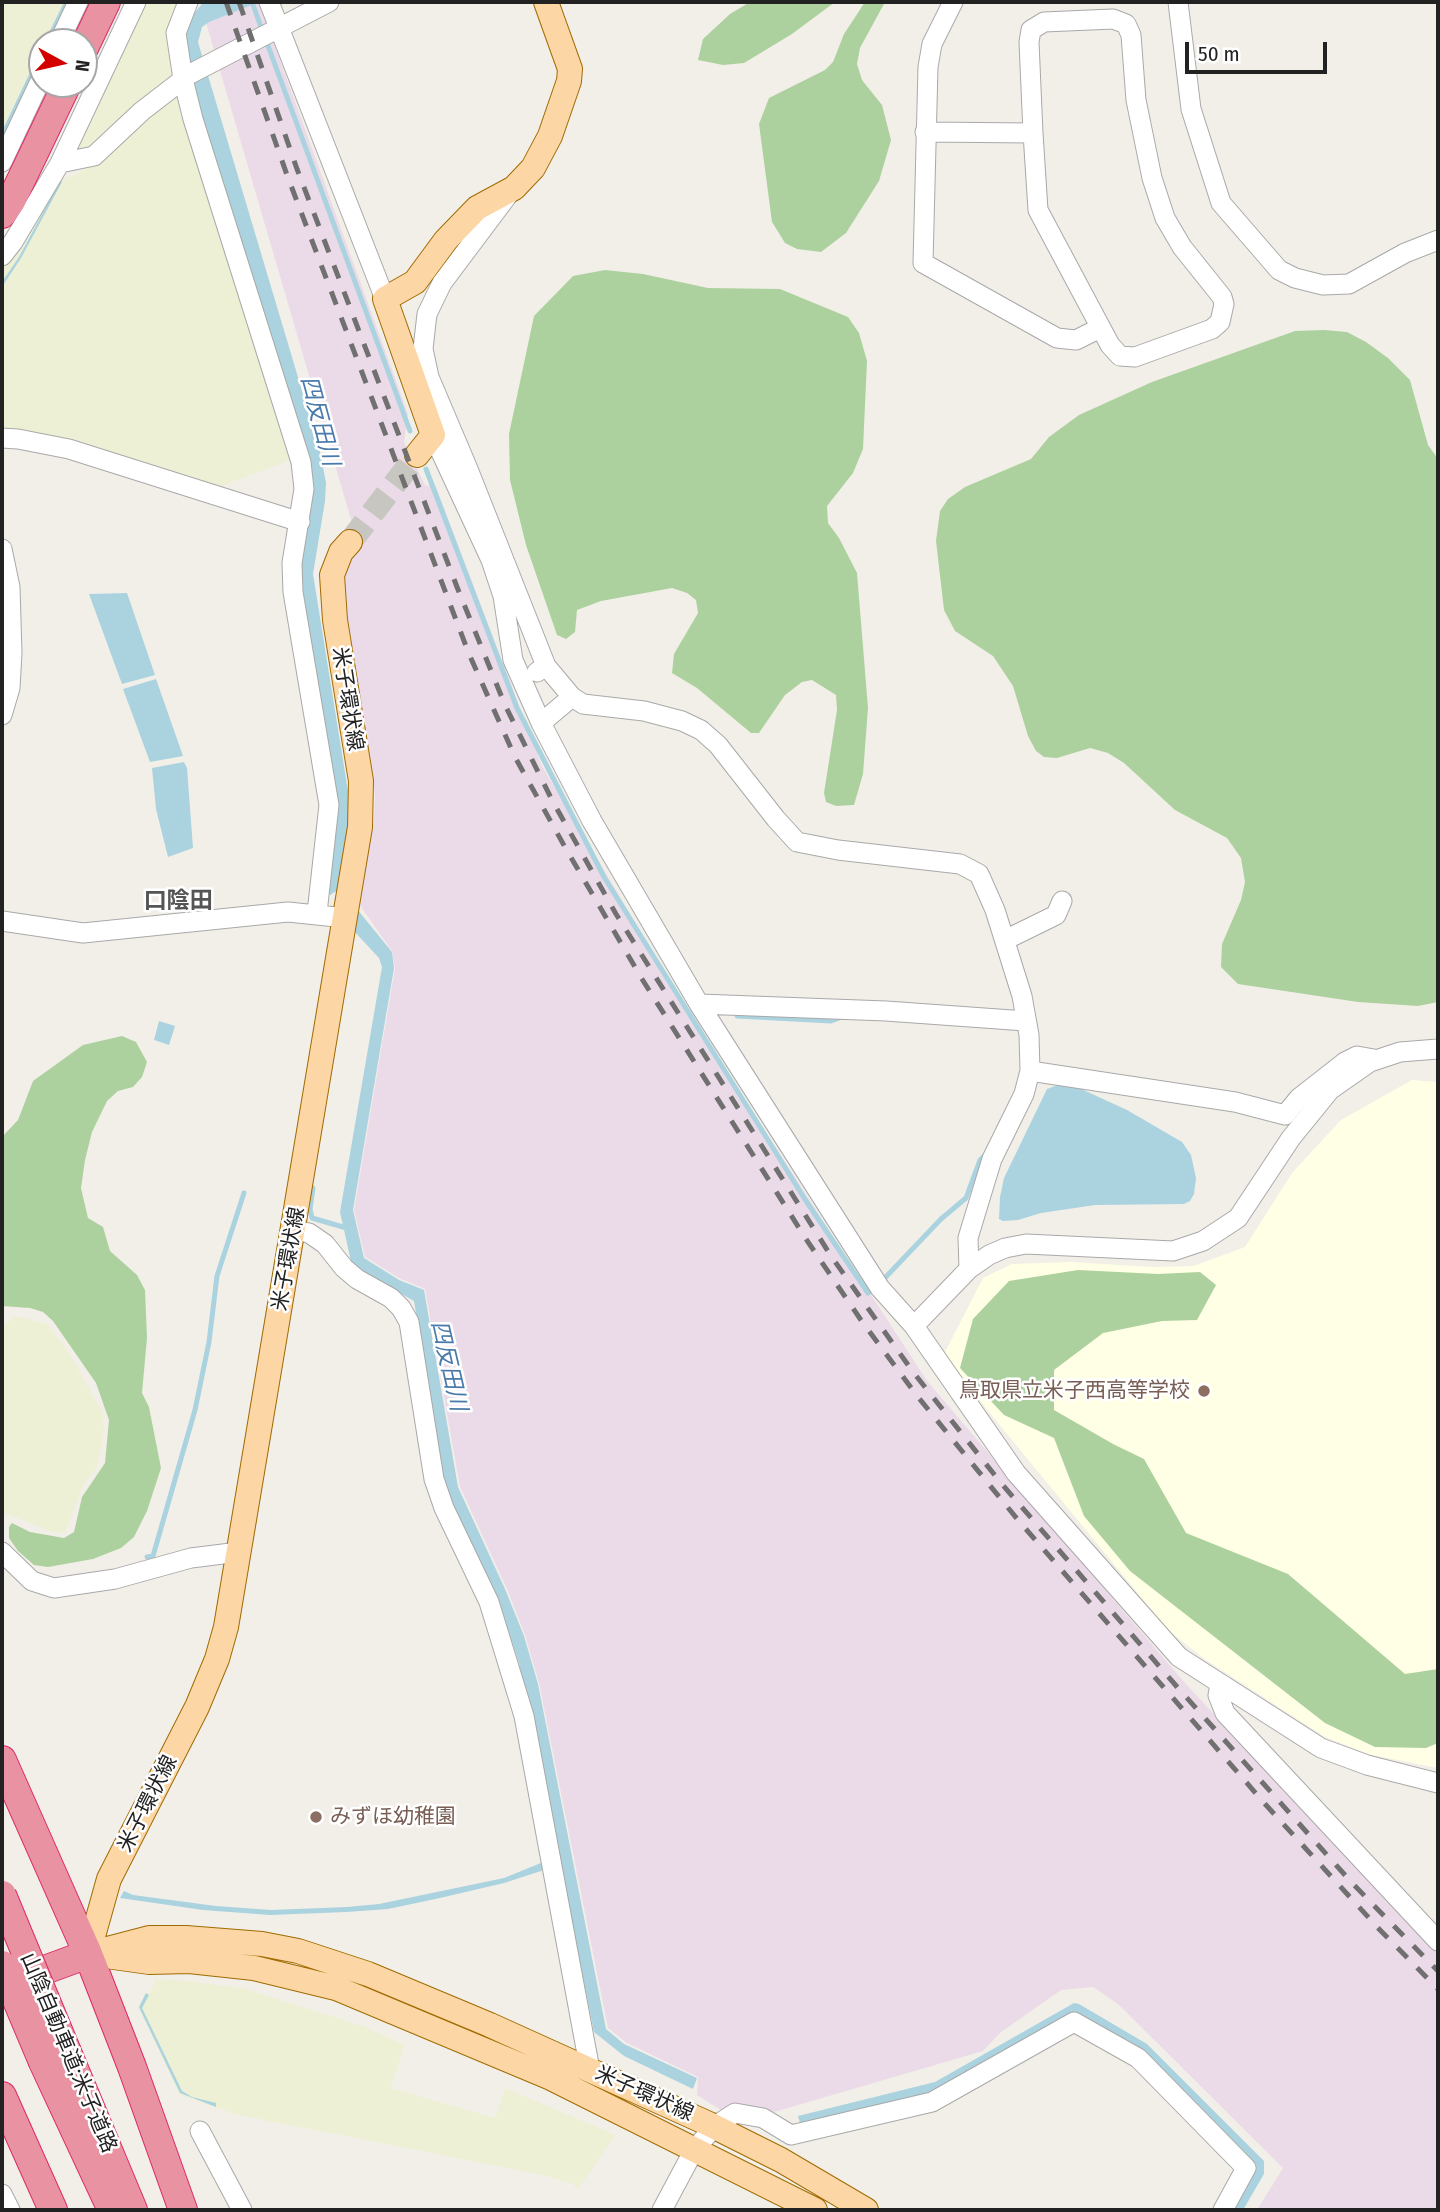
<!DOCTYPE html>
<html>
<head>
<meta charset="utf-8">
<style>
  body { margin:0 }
  #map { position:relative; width:1440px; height:2212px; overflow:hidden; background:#f2efe9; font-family:"Fira Sans Condensed",sans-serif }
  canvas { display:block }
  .frame { position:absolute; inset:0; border:4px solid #222; pointer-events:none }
  .north { position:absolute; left:28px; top:28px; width:70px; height:70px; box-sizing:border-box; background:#fff; border:2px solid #a7a7a7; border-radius:50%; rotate:98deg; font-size:19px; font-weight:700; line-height:28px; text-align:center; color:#222 }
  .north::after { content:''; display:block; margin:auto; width:24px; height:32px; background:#d40000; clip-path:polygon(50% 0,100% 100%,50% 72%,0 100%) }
  .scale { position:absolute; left:1185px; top:42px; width:142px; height:32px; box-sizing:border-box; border:4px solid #222; border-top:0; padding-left:9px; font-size:21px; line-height:24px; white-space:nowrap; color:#222; -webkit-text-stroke:5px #fff; paint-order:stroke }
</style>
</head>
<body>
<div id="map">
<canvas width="1440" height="2212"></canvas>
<div class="frame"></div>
<div class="north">N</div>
<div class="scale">50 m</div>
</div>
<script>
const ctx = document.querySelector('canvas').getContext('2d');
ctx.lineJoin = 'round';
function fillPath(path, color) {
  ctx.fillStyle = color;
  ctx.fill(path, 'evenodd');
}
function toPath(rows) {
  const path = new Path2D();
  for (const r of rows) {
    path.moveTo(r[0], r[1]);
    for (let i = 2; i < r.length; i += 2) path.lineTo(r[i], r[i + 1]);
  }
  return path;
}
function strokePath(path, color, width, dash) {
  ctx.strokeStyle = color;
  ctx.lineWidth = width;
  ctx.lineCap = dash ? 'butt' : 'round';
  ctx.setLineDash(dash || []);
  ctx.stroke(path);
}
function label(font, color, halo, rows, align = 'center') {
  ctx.font = font + ' "Fira Sans Condensed","Noto Sans JP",sans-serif';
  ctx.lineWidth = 5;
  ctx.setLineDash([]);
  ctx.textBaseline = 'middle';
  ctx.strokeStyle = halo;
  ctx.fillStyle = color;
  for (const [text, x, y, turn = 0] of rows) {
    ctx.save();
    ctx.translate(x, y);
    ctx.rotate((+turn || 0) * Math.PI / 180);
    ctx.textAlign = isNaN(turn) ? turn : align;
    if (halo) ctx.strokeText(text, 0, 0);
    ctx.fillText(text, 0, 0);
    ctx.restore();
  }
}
fillPath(toPath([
  [200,2,259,2,408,414,404,442,425,485,436,487,542,766,695,1023,927,1381,1184,1682,1438,1954,1438,2210,1257,2210,1283,2168,1118,2004,1093,1987,1061,1990,1001,2032,983,2051,740,2122,697,2095,698,2077,627,2043,608,2028,539,1683,525,1635,507,1589,460,1487,425,1289,399,1278,365,1257,354,1210,395,968,392,951,359,904,374,819,375,794,342,588,347,567,359,547]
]), '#ebdbe8');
fillPath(toPath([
  [1412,1080,1438,1082,1438,1768,1372,1755,1325,1737,1206,1660,1168,1630,943,1356,983,1278,1012,1264,1070,1262,1154,1267,1194,1266,1245,1247,1292,1173,1341,1120]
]), '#ffffe5');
fillPath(toPath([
  [2,2,71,2,52,42,42,42,42,62,2,146],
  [140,2,179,2,174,74,134,114,89,154,73,149],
  [173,92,181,105,294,459,216,488,2,434,2,270,60,175,64,180,91,166,138,128],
  [17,1316,47,1324,68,1351,103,1413,104,1430,97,1467,83,1486,65,1533,52,1532,2,1512,2,1325],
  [156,1979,190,1981,242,1988,363,2026,405,2045,391,2088,495,2118,505,2088,616,2135,578,2189,572,2184,542,2175,228,2113,227,2111,204,2104,179,2094,138,2007,145,1993,149,1994]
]), '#eef0d5');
fillPath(toPath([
  [750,2,835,2,792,34,744,63,723,65,698,60,703,39,730,14],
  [865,2,885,2,860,48,857,64,862,80,882,105,891,140,879,181,846,233,821,252,797,249,785,243,772,222,759,124,769,98,825,70,833,62,844,34],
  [605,270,643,274,708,288,780,289,848,317,859,333,867,361,863,449,853,473,827,506,828,523,839,538,857,573,868,708,863,774,854,805,836,806,826,802,824,793,837,710,836,695,812,680,802,682,785,695,759,733,751,733,697,688,672,673,674,654,698,613,696,600,687,593,672,588,601,601,577,610,575,632,566,639,557,635,526,545,510,480,509,434,534,316,573,276],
  [1324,330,1347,332,1366,342,1388,358,1410,380,1428,445,1438,459,1438,1002,1418,1006,1358,1002,1238,984,1221,967,1222,944,1241,900,1245,882,1241,858,1227,838,1175,810,1124,763,1108,753,1090,748,1057,758,1044,757,1036,751,1028,736,1013,686,993,656,955,631,944,610,936,541,940,511,948,499,965,487,1031,459,1049,437,1079,415,1152,382,1295,331],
  [122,1036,136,1042,147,1062,142,1077,133,1087,118,1091,107,1101,92,1132,85,1160,81,1188,88,1218,103,1227,110,1251,137,1275,145,1290,147,1338,142,1393,149,1407,161,1468,147,1511,134,1537,121,1548,93,1559,48,1567,34,1565,18,1551,9,1538,9,1527,12,1523,30,1532,64,1538,74,1532,82,1497,105,1463,109,1420,96,1383,53,1321,43,1312,30,1308,2,1306,2,1137,18,1120,33,1081,83,1045],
  [1078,1270,1158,1274,1200,1272,1216,1285,1197,1320,1162,1321,1103,1333,1054,1370,1054,1410,1113,1444,1144,1459,1186,1533,1288,1574,1405,1674,1438,1669,1438,1743,1426,1748,1375,1747,1325,1723,1130,1571,1084,1516,1054,1438,1004,1415,960,1368,973,1319,1009,1281]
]), '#add19e');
fillPath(toPath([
  [211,2,259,2,209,22,202,27,198,42,320,451,326,483,325,501,313,574,348,791,350,812,343,887,330,895,325,886,334,804,299,571,311,496,193,94,194,80,184,44,184,32,190,18,202,4],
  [60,181,62,182,21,258,2,287,2,282,19,257],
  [127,593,155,675,122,684,89,594],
  [156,679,183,756,150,762,123,689],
  [184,762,187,768,193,848,168,857,156,809,152,768],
  [357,909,392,952,394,968,353,1210,364,1258,399,1280,424,1290,458,1487,505,1589,524,1636,538,1684,606,2029,624,2044,697,2078,693,2089,624,2056,594,2032,560,1863,544,1870,504,1883,440,1898,388,1909,347,1912,270,1915,203,1910,120,1898,124,1891,133,1895,216,1906,271,1910,347,1907,379,1904,504,1878,558,1856,519,1663,507,1626,451,1503,443,1477,414,1301,352,1266,340,1212,382,967,379,958,352,929],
  [159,1021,175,1026,169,1045,154,1040],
  [1066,1082,1127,1110,1182,1142,1191,1155,1196,1178,1194,1194,1190,1201,1184,1204,1095,1205,1041,1213,1018,1220,1003,1221,999,1219,1000,1197,1004,1178,1047,1089],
  [146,1993,149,1995,142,2008,182,2091,192,2097,216,2103,216,2107,180,2093,139,2007],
  [1074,2003,1079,2004,1147,2044,1264,2161,1264,2174,1243,2210,1230,2210,1254,2167,1075,2014,929,2097,801,2127,798,2116,935,2082]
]), '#aad3df');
strokePath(toPath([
  [252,2,261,27],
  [47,42,67,2],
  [267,43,410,431],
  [2,137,42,53],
  [426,469,517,708,604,877,806,1201,868,1293,874,1288],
  [737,1016,831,1021,842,1017],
  [313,1188,310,1209,312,1218,350,1229],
  [881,1282,941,1219,966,1198,980,1160,986,1154],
  [147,1557,153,1556,195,1410,209,1342,217,1276,244,1193]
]), '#aad3df', 5);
strokePath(toPath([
  [350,542,417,455]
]), '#c8c6c1', 24, [24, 12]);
const minor = toPath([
  [188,2,176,33,183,79,193,119,301,462,304,489,292,563,293,592,329,805,317,913],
  [269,2,385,299],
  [953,2,932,44,928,67,923,263,1057,338,1076,340,1100,328],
  [1178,2,1191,109,1221,203,1279,270,1295,278,1323,285,1349,284,1405,253,1438,240],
  [59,42,78,2],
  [925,132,1033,133,1038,210,1110,345,1120,356,1135,357,1212,329,1220,322,1224,304,1222,297,1182,247,1165,218,1152,178,1136,100,1131,35,1126,24,1113,19,1044,22,1031,30,1029,42,1033,133],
  [2,162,42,77],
  [60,163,94,156,142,111,190,74,329,2],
  [511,191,442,283,427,314,423,349,429,377,468,469,546,666,537,672],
  [2,256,13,242,60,163,136,2],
  [433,435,491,560,503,596,513,660,541,723,592,821,699,1004,880,1288,914,1326,1016,1473,1179,1657,1321,1748,1367,1765,1438,1783],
  [2,438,18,439,69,449,300,522],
  [2,549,10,587,12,653,10,688,2,715],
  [546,666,572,697,583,704,644,711,682,721,701,730,718,745,776,819,797,842,838,850,960,864,979,874,995,910,1022,996,1029,1035,1030,1071,1024,1094,992,1159,968,1238,969,1269],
  [541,723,572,697],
  [2,921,83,933,288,912,346,918],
  [1005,940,1056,915,1062,901],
  [699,1004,886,1011,1026,1021],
  [1030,1071,1235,1102,1285,1115,1299,1098,1345,1062,1357,1056,1374,1059],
  [294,1230,309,1233,325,1244,344,1268,357,1279,391,1298,401,1308,409,1322,434,1479,444,1508,489,1602,524,1716,590,2070],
  [914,1326,969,1269,989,1255,1005,1248,1026,1244,1173,1251,1203,1241,1238,1218,1291,1138,1330,1090,1370,1062,1400,1052,1438,1049],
  [2,1552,32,1581,54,1588,115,1579,191,1558,239,1552],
  [1220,1685,1218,1695,1225,1713,1438,1941],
  [200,2131,242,2210],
  [2,2194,10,2210],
  [662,2210,694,2150,715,2126,735,2113,763,2118,791,2135,932,2102,1074,2022,1138,2058,1246,2168,1223,2210]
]);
const major = toPath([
  [417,455,433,435,385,299,415,282,446,240,477,208,514,188,533,168,550,136,569,81,570,69,546,2],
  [88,1954,109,1879,197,1707,217,1659,226,1627,360,827,361,781,335,620,332,575,341,552,350,542],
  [88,1954,149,1938,186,1938,262,1944,298,1951,368,1974,490,2025,709,2124,781,2160,866,2210],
  [99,1955,149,1962,189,1961,254,1968,336,1988,551,2078,815,2210]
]);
const highway = toPath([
  [84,48,106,2],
  [2,214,11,201,67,84],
  [2,1760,88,1954,132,2067,183,2210],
  [12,1982,88,1954],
  [67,2052,133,2210],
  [43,2062,112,2210],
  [2,2096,53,2210]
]);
strokePath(minor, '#a9a9a9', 21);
strokePath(major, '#a06b00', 26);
strokePath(highway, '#dc2a67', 30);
strokePath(minor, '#fff', 19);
strokePath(major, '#fcd6a4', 24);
strokePath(highway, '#e892a2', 28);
strokePath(toPath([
  [226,2,287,175,469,654,515,757,566,849,642,979,806,1239,863,1323,918,1397,1018,1520,1266,1805,1380,1930,1438,1989],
  [239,2,297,169,457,587,505,705,552,800,616,914,831,1256,913,1372,1001,1483,1178,1688,1353,1884,1438,1971]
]), '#707070', 5, [14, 14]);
const highwayBridge = toPath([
  [2,1895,67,2052],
  [2,1965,43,2062]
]);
strokePath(highwayBridge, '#dc2a67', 30, []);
strokePath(highwayBridge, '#e892a2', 28);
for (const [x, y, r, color] of [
  [1204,1391,7,"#8d6e63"],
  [316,1817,7,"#8d6e63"]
]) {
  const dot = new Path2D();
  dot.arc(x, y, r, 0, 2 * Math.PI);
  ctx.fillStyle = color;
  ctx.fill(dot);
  strokePath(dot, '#fff', 2.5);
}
label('21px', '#222', '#fff', [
  ["米子環状線",347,699,81],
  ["米子環状線",289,1259,-80],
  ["米子環状線",148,1804,-63],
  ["山陰自動車道;米子道路",68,2053,67],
  ["米子環状線",644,2094,24]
]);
label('21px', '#785e54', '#fff', [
  ["鳥取県立米子西高等学校",1190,1391],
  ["みずほ幼稚園",330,1817,"left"]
], 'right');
label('italic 23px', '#4a7aab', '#fff', [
  ["四反田川",319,421,75],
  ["四反田川",448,1366,77]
]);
label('bold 23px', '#555', '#fff', [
  ["口陰田",178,902]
]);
</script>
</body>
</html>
